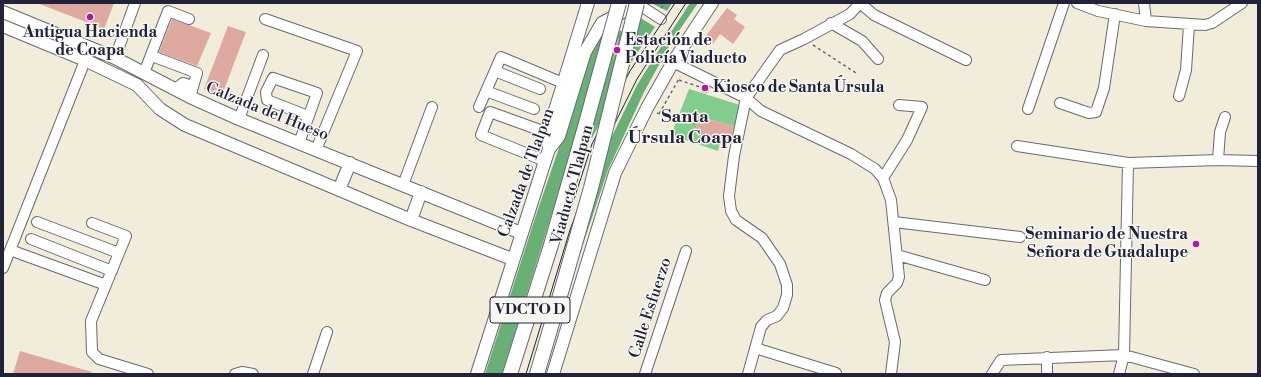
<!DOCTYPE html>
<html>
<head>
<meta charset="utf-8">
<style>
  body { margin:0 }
  #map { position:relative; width:1261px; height:377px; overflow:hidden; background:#f2ecdb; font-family:"Libre Bodoni",serif }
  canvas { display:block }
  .frame { position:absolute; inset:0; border:4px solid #22223b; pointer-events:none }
</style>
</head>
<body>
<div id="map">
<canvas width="1261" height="377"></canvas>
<div class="frame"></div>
</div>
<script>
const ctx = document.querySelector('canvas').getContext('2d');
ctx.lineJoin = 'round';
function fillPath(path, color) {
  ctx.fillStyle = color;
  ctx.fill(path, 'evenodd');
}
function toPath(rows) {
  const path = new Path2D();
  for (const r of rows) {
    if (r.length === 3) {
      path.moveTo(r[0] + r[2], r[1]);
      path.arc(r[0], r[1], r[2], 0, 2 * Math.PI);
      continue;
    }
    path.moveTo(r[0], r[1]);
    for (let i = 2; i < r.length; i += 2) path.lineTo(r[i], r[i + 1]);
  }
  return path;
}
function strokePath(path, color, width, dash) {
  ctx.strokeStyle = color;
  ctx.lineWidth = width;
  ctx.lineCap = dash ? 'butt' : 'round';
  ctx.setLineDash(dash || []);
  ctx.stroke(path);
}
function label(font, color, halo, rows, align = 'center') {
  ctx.font = font + ' "Libre Bodoni",serif';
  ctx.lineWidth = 3;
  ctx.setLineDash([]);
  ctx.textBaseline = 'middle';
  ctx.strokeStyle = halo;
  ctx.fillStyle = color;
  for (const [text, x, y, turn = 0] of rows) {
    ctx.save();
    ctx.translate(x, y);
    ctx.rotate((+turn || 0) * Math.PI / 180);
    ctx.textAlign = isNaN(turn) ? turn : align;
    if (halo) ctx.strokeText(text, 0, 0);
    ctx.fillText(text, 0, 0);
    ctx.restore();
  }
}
fillPath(toPath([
  [689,89,743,106,738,127,699,117,695,133,721,139,718,151,671,135]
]), '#82cd8b');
fillPath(toPath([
  [651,3,672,3,667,11],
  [690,3,698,3,674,38,671,32],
  [636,15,655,27,635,56,592,138,577,133,502,374,485,374,535,218,592,51,602,34,609,26,628,34],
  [664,42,670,45,644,92,608,170,572,277,598,165,637,85]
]), '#69b077');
fillPath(toPath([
  [37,3,114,3,104,29],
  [727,8,737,15,734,19,745,27,733,44,720,34,713,44,705,37],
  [172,19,211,33,197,66,159,52],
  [228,26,246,32,222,95,204,89],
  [618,38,619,39,614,59,613,59],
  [705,89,4.5],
  [699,117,734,126,730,142,695,133],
  [20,351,92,372,92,374,13,374]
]), '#dda9a1');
const minor = toPath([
  [636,3,661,19],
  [860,3,874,15,966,60],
  [1077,3,1098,11,1146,21,1205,25,1212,23,1242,3],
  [1144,3,1146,21],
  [265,19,357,51,316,150],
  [831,23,862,41,878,59],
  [152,56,197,73,190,97],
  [115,58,135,3],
  [673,62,746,98,761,111,851,154,875,169,883,178,891,200,899,277,897,283,887,293,885,300,895,342,891,374],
  [495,71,540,89],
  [144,73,168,11,189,19],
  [175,89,183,83,192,86],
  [486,91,534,109],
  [1179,96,1186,70,1189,25],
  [1060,103,1089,113,1096,112,1104,88,1115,14],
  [479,107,501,57,563,83],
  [1028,109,1064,3],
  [239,119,263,55],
  [299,143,317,93,273,78,266,92,267,100,308,116],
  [1017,146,1128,163,1218,160,1258,161],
  [1218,160,1220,132,1225,117],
  [545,161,481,135,490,112,548,133],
  [883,178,907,140,922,107,899,105],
  [403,185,432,107],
  [37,222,119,253],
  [894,222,1020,237],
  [92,223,126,236,91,321,92,352,99,359,148,374],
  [31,239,112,271],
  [10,250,106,285],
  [897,255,985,280],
  [3,268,90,48],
  [755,348,836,373],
  [235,374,242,372,253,374],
  [313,374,327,332],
  [645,374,686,251],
  [748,374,761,327,767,320,777,316,783,308,787,295,787,285,780,264,762,238,736,220,731,211,729,196,734,156,746,98,780,50,804,39,850,14,860,3],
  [992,374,1001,360,1124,355,1194,374],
  [1047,374,1047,357],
  [1119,374,1124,355,1128,163]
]);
const major = toPath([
  [3,12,115,58,190,97,239,119,521,233],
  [3,26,85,60,137,85,160,109,185,125,411,220,512,259],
  [549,149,548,133,588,3],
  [339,190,350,163],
  [411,220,421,192],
  [477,374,545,161,549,149,559,136,585,52,602,23,628,9,635,3],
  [553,374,615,173,647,108,673,62,712,3]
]);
const highway = toPath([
  [510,374,551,245,583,134],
  [537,374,557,306]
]);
strokePath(minor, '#6b6973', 12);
strokePath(major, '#6b6973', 14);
strokePath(highway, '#6b6973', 16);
strokePath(toPath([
  [661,8,665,3],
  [813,45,856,73],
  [679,80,700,87],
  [657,113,697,124],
  [659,114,680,77]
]), '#6b6973', 1.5, [3, 3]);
strokePath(minor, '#fff', 10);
strokePath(major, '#fff', 12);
strokePath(highway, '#fff', 14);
strokePath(toPath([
  [566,224,592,144,630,71,675,3],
  [526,374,570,230,595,163,637,79,686,3]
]), '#22223b', 1);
const highwayBridge = toPath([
  [583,134,619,3],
  [557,306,591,188,637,3]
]);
strokePath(highwayBridge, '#6b6973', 16, []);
strokePath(highwayBridge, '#fff', 14);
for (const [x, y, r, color] of [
  [90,17,4,"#b5179e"],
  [617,50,4,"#b5179e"],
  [705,88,4,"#b5179e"],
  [1196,244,4,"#b5179e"]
]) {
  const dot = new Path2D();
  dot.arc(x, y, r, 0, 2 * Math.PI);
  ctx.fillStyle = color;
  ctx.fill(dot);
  strokePath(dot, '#f6f6f2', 1.5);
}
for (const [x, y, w] of [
  [530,310,80]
]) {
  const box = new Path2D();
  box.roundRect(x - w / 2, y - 13, w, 26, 3);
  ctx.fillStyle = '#f6f6f2';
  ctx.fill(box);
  strokePath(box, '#22223b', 1);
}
label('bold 15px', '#22223b', null, [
  ["VDCTO D",530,310]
]);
label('bold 16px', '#22223b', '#f6f6f2', [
  ["Antigua Hacienda",90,33,"center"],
  ["de Coapa",90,51,"center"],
  ["Estación de",625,41],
  ["Policía Viaducto",625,59],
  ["Kiosco de Santa Úrsula",713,88],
  ["Seminario de Nuestra",1188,235,"right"],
  ["Señora de Guadalupe",1188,253,"right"]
], 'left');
label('16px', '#22223b', '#f6f6f2', [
  ["Calzada del Hueso",267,112,22],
  ["Calzada de Tlalpan",527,173,-70],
  ["Viaducto Tlalpan",573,185,-75],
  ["Calle Esfuerzo",651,308,-72]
]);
label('bold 18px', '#22223b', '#f6f6f2', [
  ["Santa",685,118],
  ["Úrsula Coapa",685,139]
]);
</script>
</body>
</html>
